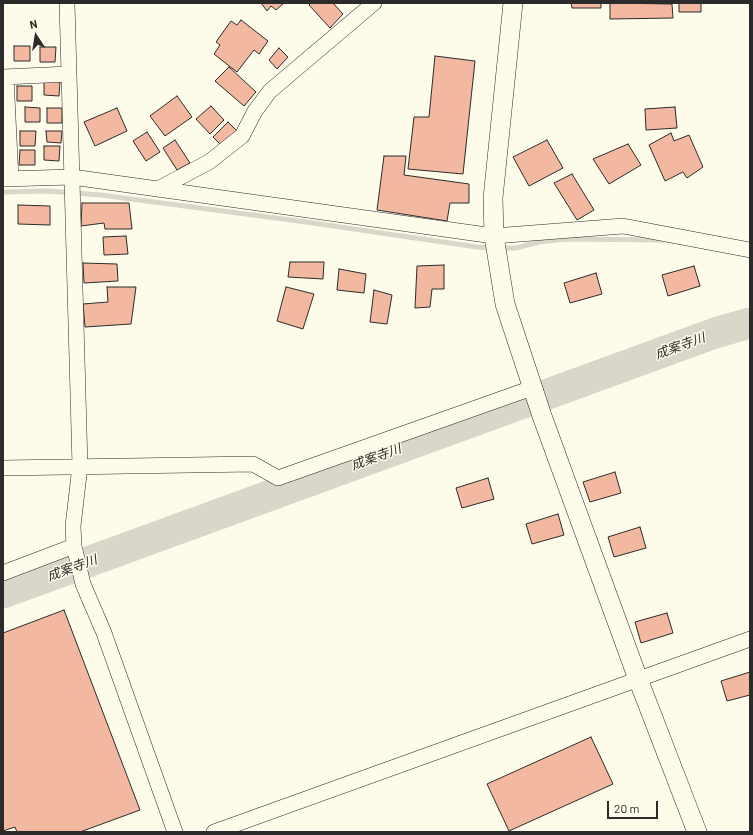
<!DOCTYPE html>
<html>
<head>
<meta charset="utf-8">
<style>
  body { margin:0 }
  #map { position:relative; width:753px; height:835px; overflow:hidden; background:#fdfbea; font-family:Barlow,sans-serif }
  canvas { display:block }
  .frame { position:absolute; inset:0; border:4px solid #2b2b2b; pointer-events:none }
  .north { position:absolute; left:16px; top:16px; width:40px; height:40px; -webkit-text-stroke:3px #fdfbea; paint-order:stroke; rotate:348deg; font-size:11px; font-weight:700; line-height:16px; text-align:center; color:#2b2b2b }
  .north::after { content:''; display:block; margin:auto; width:14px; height:18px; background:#2b2b2b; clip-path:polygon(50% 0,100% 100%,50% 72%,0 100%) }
  .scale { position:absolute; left:607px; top:801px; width:51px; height:18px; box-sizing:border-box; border:2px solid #2b2b2b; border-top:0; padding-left:5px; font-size:12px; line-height:14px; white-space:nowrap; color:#2b2b2b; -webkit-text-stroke:3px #fdfbea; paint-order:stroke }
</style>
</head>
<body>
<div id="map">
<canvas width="753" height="835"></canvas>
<div class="frame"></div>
<div class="north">N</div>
<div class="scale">20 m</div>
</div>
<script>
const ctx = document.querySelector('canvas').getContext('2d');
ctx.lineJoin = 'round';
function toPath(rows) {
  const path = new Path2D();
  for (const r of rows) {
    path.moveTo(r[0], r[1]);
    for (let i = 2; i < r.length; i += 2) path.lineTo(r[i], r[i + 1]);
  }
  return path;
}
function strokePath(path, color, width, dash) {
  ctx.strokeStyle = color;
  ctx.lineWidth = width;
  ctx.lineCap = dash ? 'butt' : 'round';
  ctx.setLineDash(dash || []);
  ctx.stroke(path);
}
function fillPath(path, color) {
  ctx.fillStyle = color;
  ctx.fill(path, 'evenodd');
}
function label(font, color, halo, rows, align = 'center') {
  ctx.font = font + ' Barlow,"Noto Sans JP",sans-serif';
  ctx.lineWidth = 3;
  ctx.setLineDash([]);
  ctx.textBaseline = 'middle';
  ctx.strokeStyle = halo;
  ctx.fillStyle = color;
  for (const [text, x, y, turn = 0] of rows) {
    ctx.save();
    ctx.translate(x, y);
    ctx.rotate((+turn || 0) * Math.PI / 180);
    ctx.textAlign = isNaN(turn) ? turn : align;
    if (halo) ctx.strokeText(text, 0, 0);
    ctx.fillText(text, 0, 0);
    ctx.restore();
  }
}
strokePath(toPath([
  [3,192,48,191,101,195,306,222,477,247,492,248],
  [500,248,516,248,539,242,566,239,663,240]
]), '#d8d7c9', 5);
strokePath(toPath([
  [3,593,715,333,750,323]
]), '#d8d7c9', 31);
const building = toPath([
  [261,3,284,3,276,10,271,6,267,11,261,3],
  [311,3,333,3,343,14,330,28,309,5,311,3],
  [571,3,601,3,601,8,572,8,571,3],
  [610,3,672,4,673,18,610,19,610,3],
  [679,3,701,3,701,12,679,12,679,3],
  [241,20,268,41,259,54,254,50,237,72,214,54,220,45,216,42,231,21,237,25,241,20],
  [14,46,30,46,30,61,14,61,14,46],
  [40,47,56,47,55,62,40,62,40,47],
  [279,48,288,57,277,69,269,60,279,48],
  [435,56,475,61,463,174,408,169,414,117,429,117,435,56],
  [229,67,256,92,244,106,215,81,229,67],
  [44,81,60,81,59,96,44,95,44,81],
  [17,86,32,86,32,101,17,101,17,86],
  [177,96,192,117,165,136,150,116,177,96],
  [211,106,224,120,210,134,196,119,211,106],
  [25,107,40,108,40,122,25,122,25,107],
  [675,107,677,128,646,130,645,109,675,107],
  [47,108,62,108,62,123,47,123,47,108],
  [117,108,127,131,95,146,84,122,117,108],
  [228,122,238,132,222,146,213,137,228,122],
  [20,131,36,131,35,146,20,146,20,131],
  [46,131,62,131,61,143,47,142,46,131],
  [147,132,160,152,146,161,133,141,147,132],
  [671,133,674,141,689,135,703,167,687,178,683,172,665,181,649,145,671,133],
  [175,140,190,163,177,170,163,148,175,140],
  [547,140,563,168,529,186,513,157,547,140],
  [628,144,641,165,609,184,593,159,628,144],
  [44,146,60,146,59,161,44,160,44,146],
  [20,150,35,150,35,165,19,165,20,150],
  [384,156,406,156,404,175,469,184,469,203,450,203,447,221,377,210,384,156],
  [572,174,594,210,577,220,554,183,572,174],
  [82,203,129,203,132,229,105,229,104,223,81,226,82,203],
  [18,205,50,206,50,225,18,224,18,205],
  [126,236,128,254,104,255,103,237,126,236],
  [290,262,324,262,323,279,288,277,290,262],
  [83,263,117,264,118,281,84,283,83,263],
  [444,265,444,289,432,289,430,307,415,308,417,266,444,265],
  [694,266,700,286,668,296,662,275,694,266],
  [339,269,366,274,364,293,337,290,339,269],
  [596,273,602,294,570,303,564,283,596,273],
  [107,287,136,287,131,324,85,327,83,304,108,302,107,287],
  [286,287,314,294,303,329,277,321,286,287],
  [374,290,392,295,387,324,370,322,374,290],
  [615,472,621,493,590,502,583,482,615,472],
  [488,478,494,499,462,508,456,488,488,478],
  [558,514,564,535,532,544,526,524,558,514],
  [640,527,646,548,614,557,608,537,640,527],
  [64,610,140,810,80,832,17,832,15,827,3,831,3,633,64,610],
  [667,613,673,633,641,643,635,622,667,613],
  [750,672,750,695,727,701,721,681,750,672],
  [591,737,613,784,509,831,487,784,591,737]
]);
fillPath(building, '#f2b8a0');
strokePath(building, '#2b2b2b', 1);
const minor = toPath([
  [67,3,80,466,73,526,74,546,83,584,104,633,175,832],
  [3,77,69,74],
  [6,77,11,179],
  [3,179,72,177,494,236,623,226,750,250],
  [158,189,209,162,242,136,255,111,270,91,374,3],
  [3,468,253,464,278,478,532,388],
  [3,573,74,546],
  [214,832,750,639]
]);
const tertiary = toPath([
  [513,3,493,198,494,236,505,304,542,416,638,679,697,832]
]);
strokePath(minor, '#2b2b2b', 16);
strokePath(tertiary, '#2b2b2b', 20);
strokePath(minor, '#fdfbea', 15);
strokePath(tertiary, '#fdfbea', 19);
label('italic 13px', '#2b2b2b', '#fdfbea', [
  ["成案寺川",680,346,-20],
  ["成案寺川",376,457,-20],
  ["成案寺川",72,568,-20]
]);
</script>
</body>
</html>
